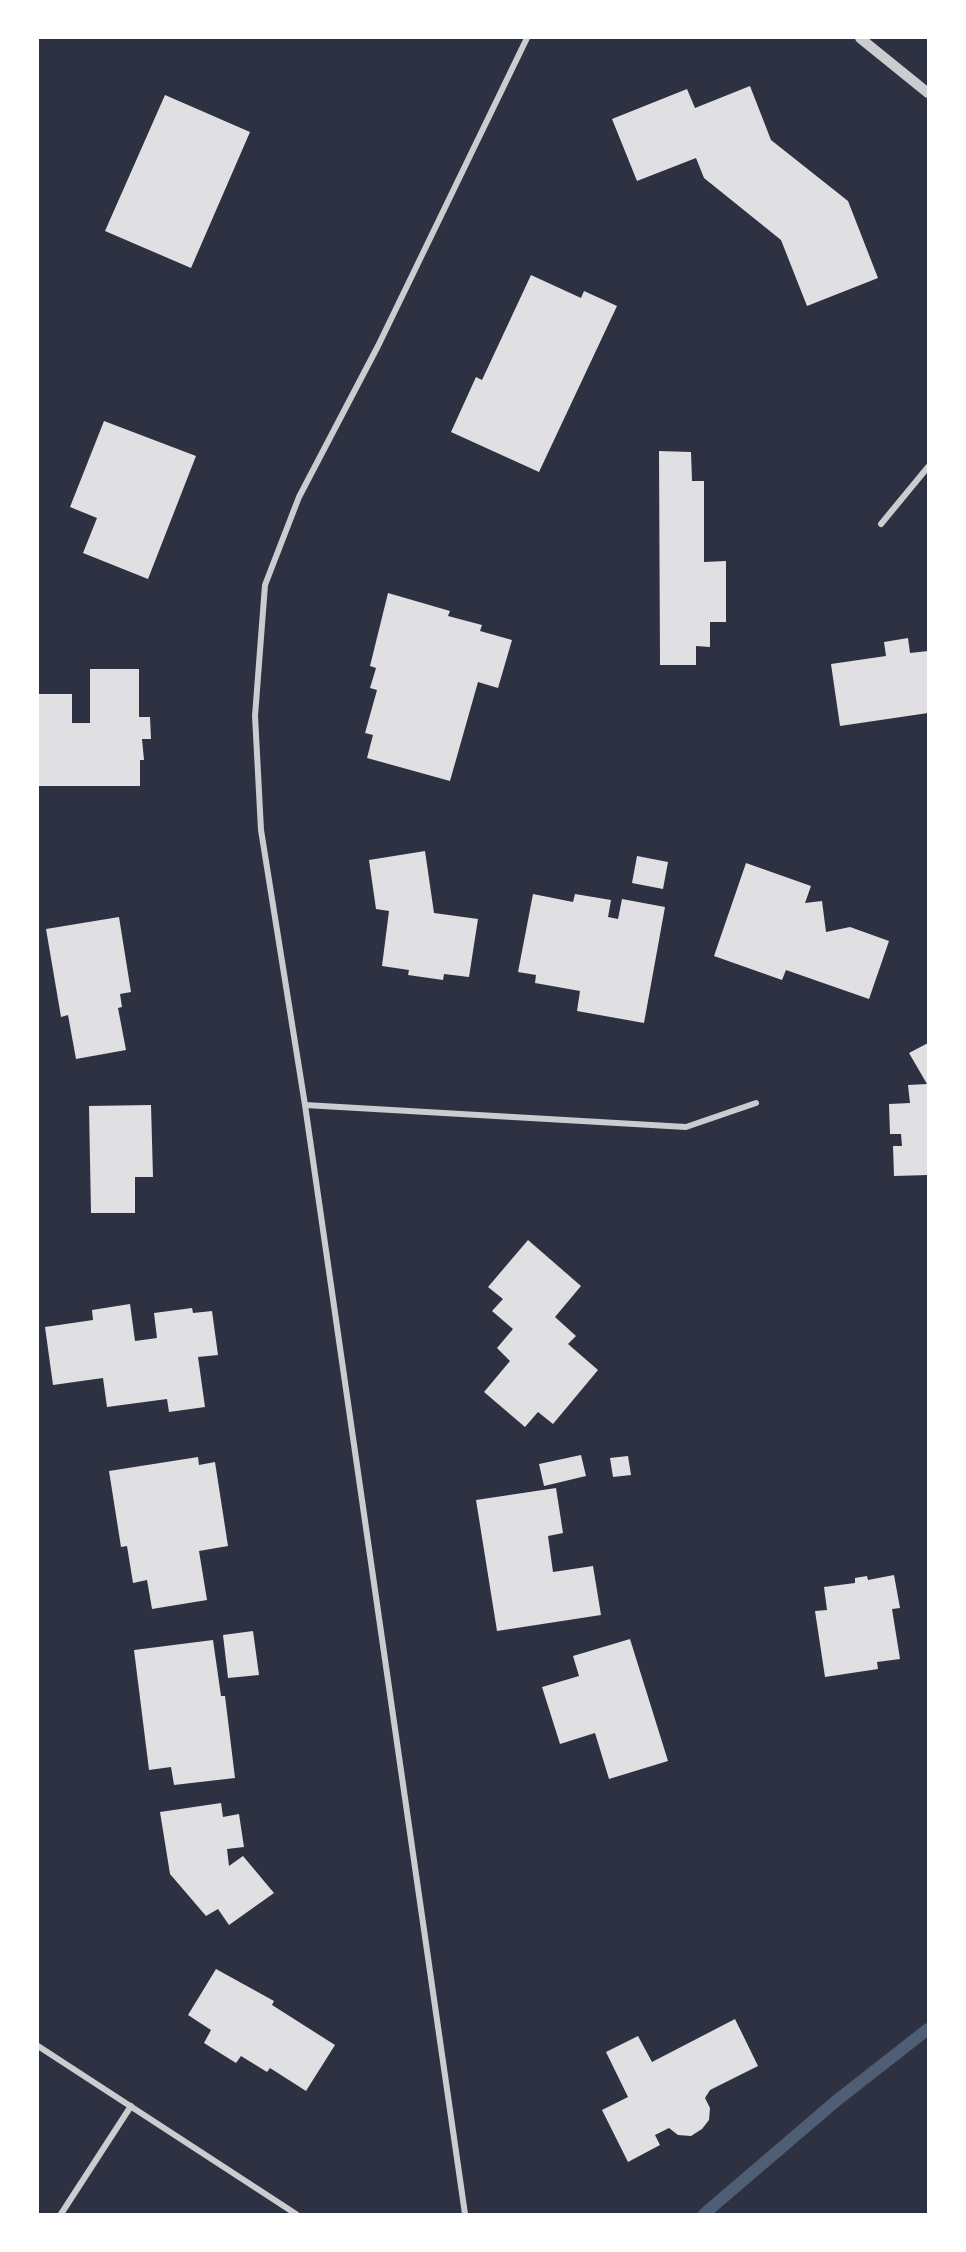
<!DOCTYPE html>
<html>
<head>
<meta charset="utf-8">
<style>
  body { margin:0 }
  #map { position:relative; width:966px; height:2252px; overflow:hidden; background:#2d3142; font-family:"Golos Text",sans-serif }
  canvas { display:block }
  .frame { position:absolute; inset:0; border:39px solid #fff; pointer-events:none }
</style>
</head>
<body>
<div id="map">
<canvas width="966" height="2252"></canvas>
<div class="frame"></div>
</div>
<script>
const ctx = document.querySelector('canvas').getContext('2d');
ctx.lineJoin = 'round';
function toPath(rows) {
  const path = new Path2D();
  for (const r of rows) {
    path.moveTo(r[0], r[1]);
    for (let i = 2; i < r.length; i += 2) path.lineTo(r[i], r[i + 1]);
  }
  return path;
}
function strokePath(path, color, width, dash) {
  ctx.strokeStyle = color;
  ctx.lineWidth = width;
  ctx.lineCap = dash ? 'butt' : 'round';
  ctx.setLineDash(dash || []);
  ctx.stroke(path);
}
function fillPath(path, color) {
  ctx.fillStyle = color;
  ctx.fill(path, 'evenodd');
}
strokePath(toPath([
  [704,2214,836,2101,928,2029]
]), '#4f5d75', 12);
fillPath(toPath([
  [750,86,771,140,848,201,878,278,807,306,781,240,704,178,696,158,637,181,612,119,687,89,695,108],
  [165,95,250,132,191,268,105,231],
  [531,275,581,298,584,291,617,306,539,472,451,432,476,377,482,380],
  [104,421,196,456,148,579,83,553,97,518,70,507],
  [659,451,691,452,692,481,704,481,704,562,726,561,726,622,710,622,710,647,696,646,696,665,660,665],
  [388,593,450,611,448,616,482,625,480,631,512,640,498,688,478,682,450,781,367,758,373,735,365,733,377,690,370,688,376,668,370,666],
  [908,638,910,653,928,651,928,713,840,726,831,664,886,656,884,642],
  [90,669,139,669,139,717,150,717,151,739,142,739,144,760,140,760,140,786,38,786,38,694,72,694,72,723,90,723],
  [425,851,434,913,478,919,469,977,444,974,443,980,408,975,409,970,382,966,389,911,376,909,369,860],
  [637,856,668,862,663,889,632,883],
  [746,863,811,886,805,903,822,901,826,932,850,927,889,941,869,999,786,970,782,980,714,956],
  [533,894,573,902,575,894,611,900,608,917,618,919,622,899,665,907,644,1023,577,1011,580,991,535,983,536,975,518,972],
  [119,917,131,992,120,994,122,1007,118,1008,126,1050,76,1059,68,1015,61,1017,46,929],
  [928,1043,928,1175,894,1176,893,1146,902,1146,901,1134,890,1134,889,1104,910,1103,908,1085,927,1084,909,1053],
  [151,1105,153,1177,135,1177,135,1213,91,1213,89,1106],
  [528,1240,581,1286,555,1317,576,1336,568,1344,598,1370,553,1424,538,1412,525,1427,484,1392,510,1361,497,1348,513,1329,492,1311,503,1299,488,1287],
  [130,1304,135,1341,157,1338,154,1313,192,1308,193,1313,212,1311,218,1355,198,1357,205,1407,169,1412,167,1399,107,1407,103,1378,53,1385,45,1327,93,1320,92,1310],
  [581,1455,586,1476,544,1486,539,1464],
  [628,1456,631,1475,613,1477,610,1458],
  [198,1457,199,1465,215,1462,228,1546,199,1551,207,1600,152,1609,147,1580,133,1583,127,1546,121,1547,109,1471],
  [556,1488,563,1533,548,1536,553,1572,593,1566,601,1615,497,1631,476,1500],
  [894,1575,900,1608,892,1609,900,1659,877,1662,878,1669,825,1677,815,1611,827,1610,824,1587,855,1583,855,1578,867,1576,868,1580],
  [253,1631,259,1675,228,1678,223,1635],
  [630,1639,668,1761,609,1779,595,1733,560,1744,542,1687,579,1676,573,1656],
  [213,1640,221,1696,225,1696,235,1778,174,1785,171,1767,149,1770,134,1650],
  [221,1803,223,1817,239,1814,244,1847,227,1849,229,1866,243,1856,274,1893,229,1925,218,1909,206,1916,170,1874,160,1812],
  [216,1969,274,2001,272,2005,335,2045,306,2091,270,2068,267,2072,241,2056,236,2063,204,2043,211,2030,188,2015],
  [735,2019,758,2066,710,2090,705,2098,710,2108,709,2120,702,2129,691,2136,678,2135,669,2128,655,2135,660,2145,628,2162,602,2110,628,2097,606,2052,638,2036,652,2062]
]), '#e0e0e3');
strokePath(toPath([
  [881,524,928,467],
  [305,1105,686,1127,756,1103],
  [38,2046,296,2214],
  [61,2214,131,2106],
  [465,2214,305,1105,261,830,255,716,265,585,299,497,378,346,527,38]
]), '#caccd0', 6);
strokePath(toPath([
  [860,38,928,93]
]), '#caccd0', 10);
</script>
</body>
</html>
